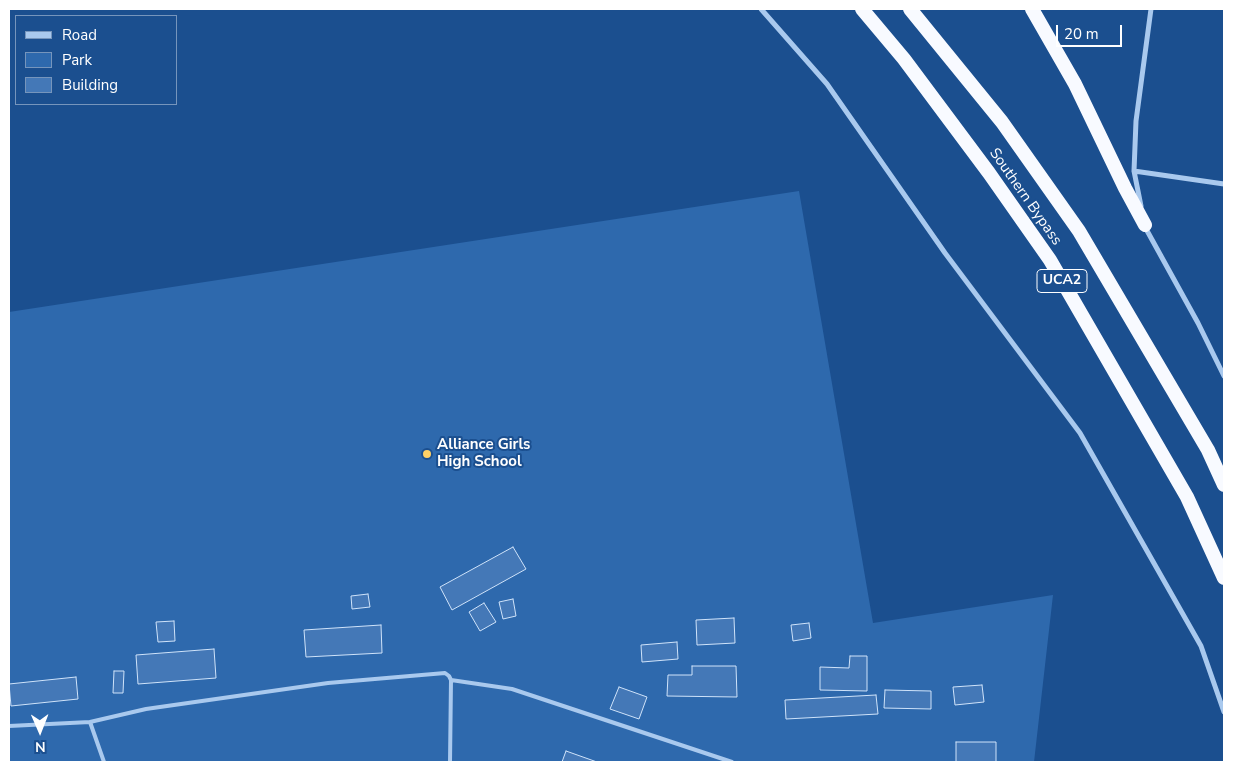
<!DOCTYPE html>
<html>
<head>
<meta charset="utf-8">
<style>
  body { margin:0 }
  #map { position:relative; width:1233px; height:771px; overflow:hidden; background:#1b4f8f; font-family:"Nunito Sans",sans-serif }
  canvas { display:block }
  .frame { position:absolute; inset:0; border:10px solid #fff; pointer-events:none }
  .legend { position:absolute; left:15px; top:15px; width:162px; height:90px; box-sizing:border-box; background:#1b4f8f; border:1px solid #7695bc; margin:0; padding:6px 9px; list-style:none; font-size:15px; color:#fff }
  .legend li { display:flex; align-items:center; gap:10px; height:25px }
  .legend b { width:25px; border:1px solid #7695bc }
  .north { position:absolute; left:15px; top:706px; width:50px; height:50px; -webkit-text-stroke:4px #1b4f8f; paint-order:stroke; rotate:179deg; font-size:14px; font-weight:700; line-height:20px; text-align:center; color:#fff }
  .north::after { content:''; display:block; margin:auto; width:18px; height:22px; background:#fff; clip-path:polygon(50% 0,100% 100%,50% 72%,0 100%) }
  .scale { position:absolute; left:1056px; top:25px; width:66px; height:22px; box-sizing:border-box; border:2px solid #fff; border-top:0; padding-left:6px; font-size:15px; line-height:18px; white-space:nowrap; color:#fff; -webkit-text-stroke:4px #1b4f8f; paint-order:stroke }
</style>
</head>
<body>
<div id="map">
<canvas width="1233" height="771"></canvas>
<div class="frame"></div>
<ul class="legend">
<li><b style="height:6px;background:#a9c9ee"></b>Road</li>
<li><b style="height:14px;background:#2e69ad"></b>Park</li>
<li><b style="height:14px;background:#4478b7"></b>Building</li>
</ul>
<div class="north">N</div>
<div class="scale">20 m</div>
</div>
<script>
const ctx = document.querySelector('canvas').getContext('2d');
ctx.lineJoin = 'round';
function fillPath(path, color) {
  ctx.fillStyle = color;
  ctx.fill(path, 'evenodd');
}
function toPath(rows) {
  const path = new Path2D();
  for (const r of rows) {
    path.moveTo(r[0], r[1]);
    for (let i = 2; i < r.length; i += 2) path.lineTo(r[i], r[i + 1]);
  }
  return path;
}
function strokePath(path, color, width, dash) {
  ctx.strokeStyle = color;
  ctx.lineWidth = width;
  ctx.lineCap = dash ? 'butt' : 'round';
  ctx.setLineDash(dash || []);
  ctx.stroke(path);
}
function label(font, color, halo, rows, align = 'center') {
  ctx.font = font + ' "Nunito Sans",sans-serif';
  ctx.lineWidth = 4;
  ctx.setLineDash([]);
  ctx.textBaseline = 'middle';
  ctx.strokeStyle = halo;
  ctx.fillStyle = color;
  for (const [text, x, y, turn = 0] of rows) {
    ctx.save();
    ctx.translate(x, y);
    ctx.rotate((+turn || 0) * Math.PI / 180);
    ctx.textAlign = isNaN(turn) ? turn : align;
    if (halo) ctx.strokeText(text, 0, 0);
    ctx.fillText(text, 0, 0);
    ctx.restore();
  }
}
fillPath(toPath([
  [799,191,873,623,1053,595,1034,762,9,762,9,312]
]), '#2e69ad');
const building = toPath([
  [513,547,526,569,452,610,440,587,513,547],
  [368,594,370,607,352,609,351,596,368,594],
  [513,599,516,616,503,619,499,602,513,599],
  [484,603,496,622,480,631,469,612,484,603],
  [734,618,735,643,697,645,696,620,734,618],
  [174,621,175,641,158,642,156,622,174,621],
  [809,623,811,638,793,641,791,625,809,623],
  [381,625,382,653,306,657,304,630,381,625],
  [677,642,678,659,642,662,641,645,677,642],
  [214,649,216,678,138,684,136,655,214,649],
  [850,656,867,656,867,691,820,690,820,667,849,668,850,656],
  [692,666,736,666,737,697,667,696,668,675,692,675,692,666],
  [114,671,124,671,123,693,113,693,114,671],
  [76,677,78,699,11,706,9,684,76,677],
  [982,685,984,702,955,705,953,687,982,685],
  [619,687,647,697,639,719,610,709,619,687],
  [885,690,931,691,931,709,884,708,885,690],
  [876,695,878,714,786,719,785,700,876,695],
  [956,742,996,742,996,762,956,762,956,742],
  [566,751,597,762,562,762,566,751]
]);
fillPath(building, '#4478b7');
strokePath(building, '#cfe3fa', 1);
strokePath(toPath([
  [451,680,512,689,732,762],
  [90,722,146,709,328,683,445,673,449,676,451,680,450,762],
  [9,726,90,722,104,762]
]), '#a9c9ee', 4);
strokePath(toPath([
  [761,9,827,84,945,253,1080,433,1201,646,1224,712],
  [1134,171,1224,184],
  [1141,206,1134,171,1136,121,1151,9],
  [1145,227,1198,323,1224,376]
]), '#a9c9ee', 5);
strokePath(toPath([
  [862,9,904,59,989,173,1050,260,1187,497,1224,578],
  [910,9,1002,122,1079,231,1208,450,1224,485],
  [1032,9,1075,84,1125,188,1145,225]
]), '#f8faff', 14);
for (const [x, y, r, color] of [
  [427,454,5,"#ffd166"]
]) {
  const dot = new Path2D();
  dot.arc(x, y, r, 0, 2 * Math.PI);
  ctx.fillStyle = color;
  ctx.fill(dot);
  strokePath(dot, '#1b4f8f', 2);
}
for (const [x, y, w] of [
  [1062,281,50]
]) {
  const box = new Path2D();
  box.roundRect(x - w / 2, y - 11.5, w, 23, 4);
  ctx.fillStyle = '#1b4f8f';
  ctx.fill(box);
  strokePath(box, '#fff', 1);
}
label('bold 14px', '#fff', null, [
  ["UCA2",1062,281]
]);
label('15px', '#fff', '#1b4f8f', [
  ["Southern Bypass",1025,197,55]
]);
label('bold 15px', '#fff', '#1b4f8f', [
  ["Alliance Girls",437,445],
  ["High School",437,462]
], 'left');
</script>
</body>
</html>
